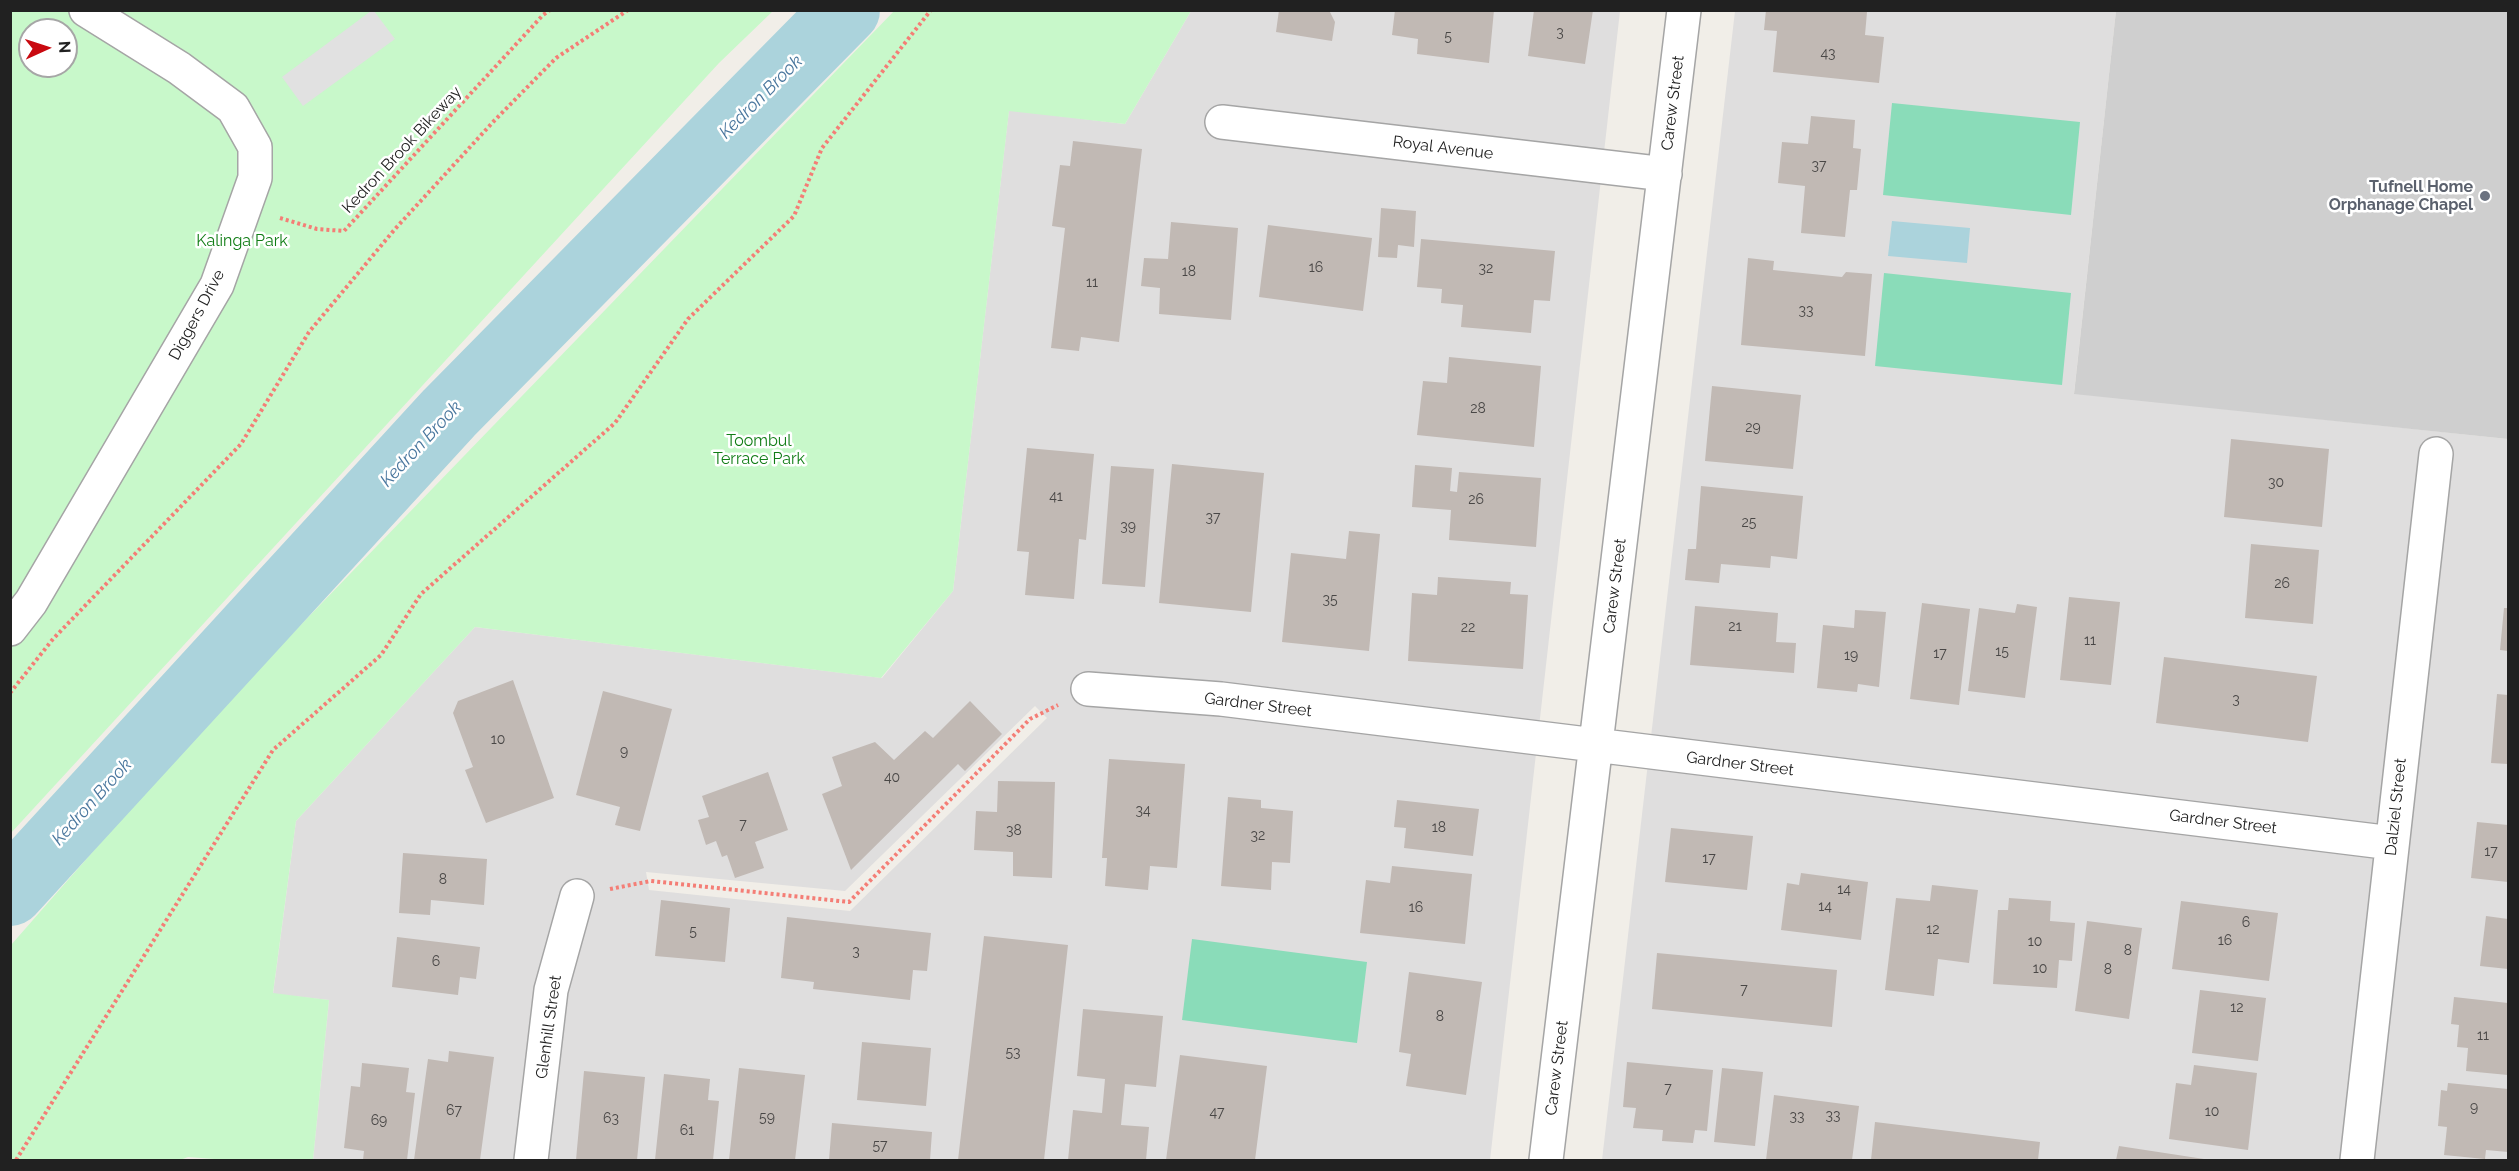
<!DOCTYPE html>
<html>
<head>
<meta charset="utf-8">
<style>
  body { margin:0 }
  #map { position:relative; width:2519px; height:1171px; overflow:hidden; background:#f1eee8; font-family:Raleway,sans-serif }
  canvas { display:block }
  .frame { position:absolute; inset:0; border:12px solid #212121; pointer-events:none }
  .north { position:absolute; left:18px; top:18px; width:60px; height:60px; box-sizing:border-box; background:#fff; border:2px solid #a6a6a6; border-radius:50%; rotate:87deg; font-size:16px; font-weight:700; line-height:24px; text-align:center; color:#212121 }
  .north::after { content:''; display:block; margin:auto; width:21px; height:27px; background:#c90910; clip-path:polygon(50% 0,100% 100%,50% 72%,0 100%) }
</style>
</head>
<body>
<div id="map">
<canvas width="2519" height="1171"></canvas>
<div class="frame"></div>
<div class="north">N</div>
</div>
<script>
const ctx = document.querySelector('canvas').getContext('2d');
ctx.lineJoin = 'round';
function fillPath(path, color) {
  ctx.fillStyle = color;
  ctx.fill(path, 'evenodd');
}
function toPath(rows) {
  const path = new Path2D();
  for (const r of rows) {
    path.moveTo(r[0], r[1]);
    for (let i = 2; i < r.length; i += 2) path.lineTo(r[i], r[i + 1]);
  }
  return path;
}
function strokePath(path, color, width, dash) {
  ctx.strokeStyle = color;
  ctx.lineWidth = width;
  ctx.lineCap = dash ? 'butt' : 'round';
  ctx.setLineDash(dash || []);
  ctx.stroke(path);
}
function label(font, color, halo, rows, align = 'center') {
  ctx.font = font + ' Raleway,sans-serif';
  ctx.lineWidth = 5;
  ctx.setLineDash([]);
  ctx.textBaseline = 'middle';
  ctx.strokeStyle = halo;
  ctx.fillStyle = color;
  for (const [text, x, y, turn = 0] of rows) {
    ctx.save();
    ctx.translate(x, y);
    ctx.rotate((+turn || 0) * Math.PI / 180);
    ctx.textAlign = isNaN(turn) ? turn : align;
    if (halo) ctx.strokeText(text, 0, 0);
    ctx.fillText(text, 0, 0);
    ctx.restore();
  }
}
fillPath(toPath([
  [1191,11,1620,11,1490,1160,313,1160,329,1000,273,994,296,821,475,627,882,678,953,591,1009,110,1125,124],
  [1035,706,1047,718,850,911,649,890,646,872,845,891],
  [1735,11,2116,11,2074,393,2508,439,2508,1160,1602,1160]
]), '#dfdede');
fillPath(toPath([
  [2116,11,2508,11,2508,439,2074,394]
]), '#cfcfcf');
fillPath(toPath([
  [895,10,1191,11,1125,124,1009,111,953,591,881,678,475,627,296,821,273,993,329,1000,313,1160,228,1160,188,1157,180,1160,11,1160,11,945,203,726],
  [11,11,773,11,719,63,11,833],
  [30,30,66,30,66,66,30,66]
]), '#c8f8ca');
fillPath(toPath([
  [1892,103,2080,122,2071,215,1883,195],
  [1884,273,2071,293,2062,385,1875,366],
  [1192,939,1367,962,1357,1043,1182,1020]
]), '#8adcb9');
fillPath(toPath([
  [371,11,374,11,395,39,303,106,282,77]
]), '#e1e1e1');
fillPath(toPath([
  [1892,221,1970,228,1967,263,1888,256]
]), '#abd3dc');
strokePath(toPath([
  [10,892,449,413,846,10]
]), '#abd3dc', 68);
fillPath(toPath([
  [1279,10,1329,10,1335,22,1332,41,1276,32],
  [1395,10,1494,10,1489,63,1417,54,1418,39,1392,35],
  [1534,10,1593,10,1585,64,1528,56],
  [1766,10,1867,12,1865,35,1884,37,1879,83,1773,72,1777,31,1764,30],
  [1811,116,1855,120,1853,148,1861,149,1857,190,1850,190,1845,237,1801,233,1805,186,1778,183,1782,142,1808,144],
  [1073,141,1142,149,1119,342,1081,337,1079,351,1051,348,1065,228,1052,226,1060,165,1070,166],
  [1381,208,1416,211,1414,247,1398,245,1397,258,1378,257],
  [1171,222,1238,228,1231,320,1159,314,1160,288,1141,286,1144,258,1168,259],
  [1268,225,1372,238,1363,311,1259,297],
  [1421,239,1555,251,1550,301,1534,300,1531,333,1461,327,1463,305,1441,303,1442,289,1417,287],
  [1748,258,1774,261,1773,270,1842,277,1846,272,1872,274,1865,356,1741,345],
  [1449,357,1541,366,1534,447,1417,435,1423,381,1447,383],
  [1712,386,1801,395,1793,469,1705,461],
  [2231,439,2329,449,2322,527,2224,517],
  [1027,448,1094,454,1086,540,1079,539,1074,599,1025,595,1029,552,1017,551],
  [1172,464,1264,473,1251,612,1159,603],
  [1415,465,1452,468,1450,491,1457,492,1459,472,1541,478,1536,547,1449,540,1451,510,1412,507],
  [1111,466,1154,469,1145,587,1102,584],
  [1701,486,1803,496,1797,559,1771,556,1770,568,1721,564,1719,583,1685,580,1688,549,1696,549],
  [1349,531,1380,534,1369,651,1282,642,1291,553,1346,559],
  [2251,544,2319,550,2313,624,2245,618],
  [1438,577,1511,582,1510,594,1528,595,1523,669,1408,661,1412,593,1437,595],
  [2069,597,2120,602,2111,685,2060,680],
  [1922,603,1970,609,1959,705,1910,699],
  [2017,604,2037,607,2025,698,1968,691,1979,608,2015,613],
  [1695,606,1778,613,1776,642,1796,643,1794,673,1690,665],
  [2504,608,2508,608,2508,651,2500,650],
  [1855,610,1886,612,1879,687,1858,684,1857,692,1817,688,1823,625,1854,628],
  [2164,657,2317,676,2308,742,2156,723],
  [513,680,554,798,486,823,465,770,473,767,453,713,458,701],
  [603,691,672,709,640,831,615,825,620,807,576,795],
  [2497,694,2508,695,2508,764,2491,763],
  [970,701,1002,734,965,771,958,764,851,870,822,794,842,786,832,757,875,742,894,760,925,731,933,738],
  [1109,759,1185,764,1177,868,1150,866,1148,890,1105,886,1107,858,1102,858],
  [768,772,788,830,755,842,764,868,735,878,727,855,722,857,716,841,706,845,698,820,709,817,702,796],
  [998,781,1055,782,1052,878,1013,876,1013,852,974,850,976,811,997,812],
  [1228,797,1261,800,1261,808,1293,811,1290,863,1272,862,1271,890,1221,886],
  [1397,800,1479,809,1473,856,1404,848,1406,828,1394,827],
  [2477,822,2508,825,2508,882,2471,878],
  [1671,828,1753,836,1747,890,1665,882],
  [403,853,487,859,484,905,431,900,430,915,399,913],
  [1392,866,1472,874,1465,944,1360,933,1366,880,1390,883],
  [1801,873,1868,882,1861,940,1781,930,1787,883,1799,885],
  [1932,885,1978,890,1969,963,1938,959,1934,996,1885,990,1896,898,1930,901],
  [2009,898,2051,901,2050,921,2075,923,2072,961,2059,960,2057,988,1993,984,1998,910,2008,910],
  [661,900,730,908,725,962,655,956],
  [2181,901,2278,913,2269,981,2172,969],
  [2486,916,2508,919,2508,969,2480,966],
  [787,917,931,933,927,971,913,970,910,1000,813,989,814,982,781,978],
  [2087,921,2142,928,2129,1019,2075,1011],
  [984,936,1068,945,1044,1160,958,1160],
  [397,937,480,947,476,979,460,977,458,995,392,987],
  [1657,953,1837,970,1832,1027,1652,1009],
  [1409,972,1482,982,1466,1095,1406,1086,1411,1054,1399,1052],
  [2200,990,2266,998,2258,1061,2192,1053],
  [2454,997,2508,1003,2508,1075,2466,1071,2468,1048,2457,1047,2459,1025,2451,1024],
  [1083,1009,1163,1016,1156,1087,1125,1084,1121,1125,1149,1127,1146,1160,1068,1160,1073,1110,1102,1113,1105,1079,1077,1076],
  [862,1042,931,1048,926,1106,857,1100],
  [449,1051,494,1057,480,1160,414,1160,428,1059,448,1062],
  [1180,1055,1267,1066,1255,1160,1166,1160],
  [1627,1062,1713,1070,1707,1131,1695,1130,1693,1143,1662,1141,1663,1130,1633,1128,1636,1108,1623,1107],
  [362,1063,409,1068,406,1092,415,1093,407,1160,363,1160,364,1151,344,1148,351,1086,360,1087],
  [2194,1065,2257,1073,2248,1150,2169,1139,2176,1083,2191,1085],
  [739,1068,805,1075,795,1160,729,1160],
  [1722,1068,1763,1072,1755,1146,1714,1142],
  [584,1071,645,1077,637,1160,576,1160],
  [664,1074,710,1079,708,1100,719,1101,713,1160,655,1160],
  [2448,1083,2508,1089,2508,1152,2486,1150,2485,1159,2444,1155,2447,1127,2438,1126,2441,1090,2447,1091],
  [1774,1095,1859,1106,1852,1160,1766,1160],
  [1875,1122,2040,1142,2038,1160,1871,1160],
  [832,1123,932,1132,930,1160,829,1160],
  [2119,1146,2204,1159,2204,1160,2116,1160]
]), '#c1b9b4');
const minor = toPath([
  [1222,122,1665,174],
  [10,629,31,602,217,285,255,178,255,147,233,108,179,68,86,10],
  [1088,689,1221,699,2392,843],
  [531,1160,551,990,577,896],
  [1546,1160,1684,10],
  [2357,1160,2436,454]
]);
strokePath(minor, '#a5a5a5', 36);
strokePath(toPath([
  [280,218,317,229,344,231,543,15,550,10],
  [10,693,53,639,241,444,309,332,395,229,493,122,556,58,628,10],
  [610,889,651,881,849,902,1030,719,1058,705],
  [16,1160,273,750,381,655,421,594,615,423,688,319,794,216,822,148,931,10]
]), '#f47e76', 4, [3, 3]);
strokePath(minor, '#fff', 33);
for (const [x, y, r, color] of [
  [2485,196,6,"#6b7280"]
]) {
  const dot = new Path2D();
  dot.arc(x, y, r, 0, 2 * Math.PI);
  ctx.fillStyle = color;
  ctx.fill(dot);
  strokePath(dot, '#fff', 2);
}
label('14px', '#494746', null, [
  ["3",1560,33],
  ["5",1448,37],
  ["43",1828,54],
  ["37",1819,166],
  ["16",1316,268],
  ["32",1486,269],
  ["18",1189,272],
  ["11",1092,283],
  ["33",1806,311],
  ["28",1478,409],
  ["29",1753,428],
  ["30",2276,483],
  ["41",1056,497],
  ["26",1476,500],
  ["37",1213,518],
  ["25",1749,523],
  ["39",1128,527],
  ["26",2282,584],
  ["35",1330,600],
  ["21",1735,627],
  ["22",1468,628],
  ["11",2090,641],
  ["15",2002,652],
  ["17",1940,654],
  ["19",1851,656],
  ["3",2236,700],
  ["10",498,740],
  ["9",624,752],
  ["40",892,778],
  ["34",1143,811],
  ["7",743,825],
  ["18",1439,828],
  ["38",1014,831],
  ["32",1258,836],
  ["17",2491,852],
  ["17",1709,859],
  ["8",443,880],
  ["14",1844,890],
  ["14",1825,907],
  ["16",1416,908],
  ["6",2246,923],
  ["12",1933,930],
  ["5",693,932],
  ["16",2225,941],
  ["10",2035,942],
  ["8",2128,951],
  ["3",856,952],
  ["6",436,962],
  ["10",2040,969],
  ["8",2108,970],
  ["7",1744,990],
  ["12",2237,1008],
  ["8",1440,1017],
  ["11",2483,1036],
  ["53",1013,1053],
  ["7",1668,1089],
  ["9",2474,1108],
  ["67",454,1111],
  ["10",2212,1112],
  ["47",1217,1113],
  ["33",1833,1116],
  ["33",1797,1117],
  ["59",767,1118],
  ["63",611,1119],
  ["69",379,1121],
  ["61",687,1131],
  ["57",880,1146]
]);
label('16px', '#212121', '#fff', [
  ["Carew Street",1673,103,-83],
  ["Royal Avenue",1443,148,7],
  ["Kedron Brook Bikeway",402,150,-47],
  ["Diggers Drive",197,315,-62],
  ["Carew Street",1615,586,-83],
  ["Gardner Street",1258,705,7],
  ["Gardner Street",1740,764,7],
  ["Dalziel Street",2396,807,-84],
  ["Gardner Street",2223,822,7],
  ["Glenhill Street",549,1027,-82],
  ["Carew Street",1557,1068,-83]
]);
label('bold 16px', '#5b616d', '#fff', [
  ["Tufnell Home",2473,187],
  ["Orphanage Chapel",2473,205]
], 'right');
label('16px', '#117d16', '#fff', [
  ["Kalinga Park",242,241],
  ["Toombul",759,441],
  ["Terrace Park",759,459]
]);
label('italic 18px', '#4a779e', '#fff', [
  ["Kedron Brook",761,97,-45],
  ["Kedron Brook",421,444,-47],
  ["Kedron Brook",92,802,-48]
]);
</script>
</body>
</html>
